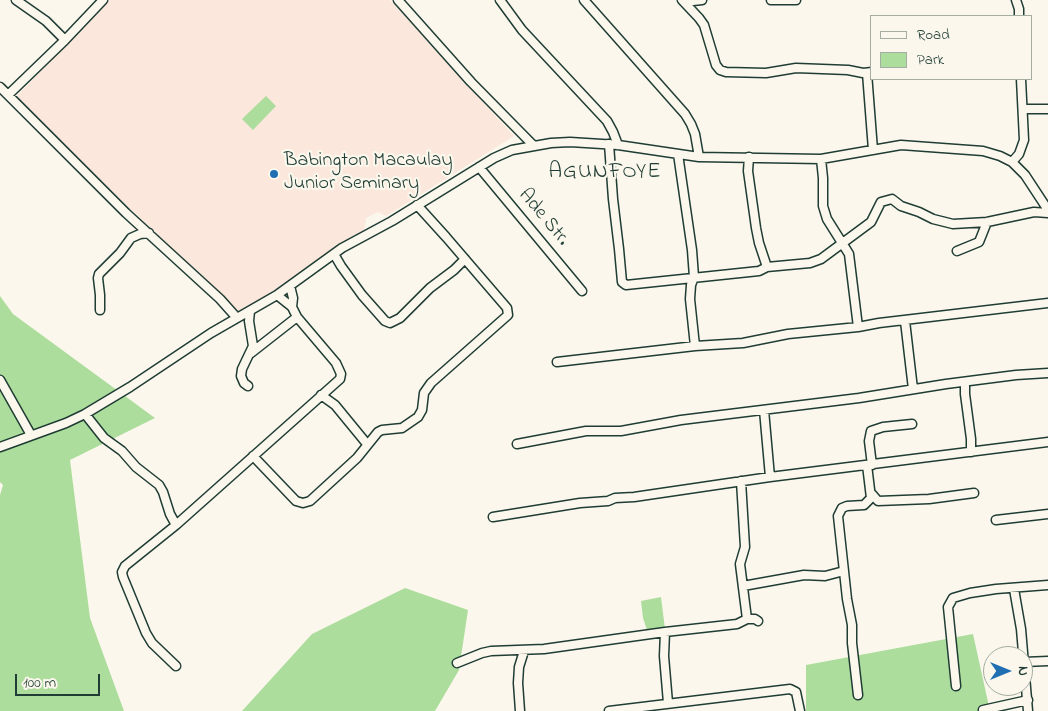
<!DOCTYPE html>
<html>
<head>
<meta charset="utf-8">
<style>
  body { margin:0 }
  #map { position:relative; width:1048px; height:711px; overflow:hidden; background:#fbf7ec; font-family:"Indie Flower",sans-serif }
  canvas { display:block }
  .legend { position:absolute; left:870px; top:15px; width:162px; height:65px; box-sizing:border-box; background:#fbf7ec; border:1px solid #a3ada2; margin:0; padding:6px 9px; list-style:none; font-size:15px; color:#1f3d34 }
  .legend li { display:flex; align-items:center; gap:10px; height:25px }
  .legend b { width:25px; border:1px solid #a3ada2 }
  .north { position:absolute; left:983px; top:646px; width:50px; height:50px; box-sizing:border-box; background:#fbf7ec; border:1px solid #a3ada2; border-radius:50%; rotate:90deg; font-size:14px; font-weight:700; line-height:20px; text-align:center; color:#1f3d34 }
  .north::after { content:''; display:block; margin:auto; width:18px; height:22px; background:#1f6fb2; clip-path:polygon(50% 0,100% 100%,50% 72%,0 100%) }
  .scale { position:absolute; left:15px; top:674px; width:85px; height:22px; box-sizing:border-box; border:2px solid #1f3d34; border-top:0; padding-left:6px; font-size:15px; line-height:18px; white-space:nowrap; color:#1f3d34; -webkit-text-stroke:4px #fbf7ec; paint-order:stroke }
</style>
</head>
<body>
<div id="map">
<canvas width="1048" height="711"></canvas>
<ul class="legend">
<li><b style="height:6px;background:#fbf7ec"></b>Road</li>
<li><b style="height:14px;background:#addd9d"></b>Park</li>
</ul>
<div class="north">N</div>
<div class="scale">100 m</div>
</div>
<script>
const ctx = document.querySelector('canvas').getContext('2d');
ctx.lineJoin = 'round';
function fillPath(path, color) {
  ctx.fillStyle = color;
  ctx.fill(path, 'evenodd');
}
function toPath(rows) {
  const path = new Path2D();
  for (const r of rows) {
    path.moveTo(r[0], r[1]);
    for (let i = 2; i < r.length; i += 2) path.lineTo(r[i], r[i + 1]);
  }
  return path;
}
function strokePath(path, color, width, dash) {
  ctx.strokeStyle = color;
  ctx.lineWidth = width;
  ctx.lineCap = dash ? 'butt' : 'round';
  ctx.setLineDash(dash || []);
  ctx.stroke(path);
}
function label(font, color, halo, rows, align = 'center') {
  ctx.font = font + ' "Indie Flower",sans-serif';
  ctx.lineWidth = 4.5;
  ctx.setLineDash([]);
  ctx.textBaseline = 'middle';
  ctx.strokeStyle = halo;
  ctx.fillStyle = color;
  for (const [text, x, y, turn = 0] of rows) {
    ctx.save();
    ctx.translate(x, y);
    ctx.rotate((+turn || 0) * Math.PI / 180);
    ctx.textAlign = isNaN(turn) ? turn : align;
    if (halo) ctx.strokeText(text, 0, 0);
    ctx.fillText(text, 0, 0);
    ctx.restore();
  }
}
fillPath(toPath([
  [109,0,390,0,514,136,386,216,378,212,366,218,364,231,239,313,15,98]
]), '#fbe7db');
fillPath(toPath([
  [266,96,276,106,253,130,242,119],
  [0,296,13,314,155,418,70,460,90,618,124,711,0,711,0,495,3,485,0,482],
  [405,588,468,610,459,670,435,711,242,711,312,634],
  [661,597,665,629,647,630,643,618,641,601],
  [973,634,990,711,806,711,806,665]
]), '#addd9d');
const minor = toPath([
  [16,0,46,21,65,40],
  [398,0,471,82,534,146],
  [500,0,522,30,607,121,613,132,618,145],
  [584,0,685,114,691,124,695,134,699,157],
  [682,0,699,18,704,25,716,65,720,70,726,72,766,73,796,68,848,70,863,73,872,72],
  [771,0,796,0],
  [1016,0,1019,9,1019,16],
  [684,2,702,0],
  [867,73,873,150],
  [0,87,126,213,220,299,237,318],
  [8,95,65,40,103,0],
  [1023,109,1048,109],
  [609,144,613,199,619,249,622,282,626,285,759,271,767,267,810,263,821,259,871,222,881,202,892,199,901,206,919,212,933,219,953,224,987,222,1034,212,1048,213],
  [678,154,692,250,694,277,691,285,690,299,695,346],
  [749,157,748,171,756,228,759,243,767,267],
  [821,159,823,178,823,206,827,219,849,254,858,327],
  [1012,162,1019,154,1024,140,1021,79],
  [479,167,582,291],
  [957,251,979,242,987,222],
  [334,254,341,266,362,295,385,321,390,323,400,318,430,288,454,270,465,259],
  [290,286,293,298,292,307],
  [100,310,100,295,98,278,99,274,120,253,131,238,140,234,149,233],
  [905,321,913,389],
  [251,353,297,317],
  [557,362,695,346,743,343,788,334,858,327,879,323,1048,303],
  [0,380,31,435],
  [965,382,965,394,971,439,971,452],
  [248,386,244,383,241,376,242,369,253,346,249,321,250,311],
  [321,395,335,405,367,444],
  [764,410,770,477],
  [85,414,104,438,122,451,136,467,159,485,163,492,170,514,176,525],
  [517,444,586,431,621,431,681,420,859,398,946,384,1016,375,1048,373],
  [0,447,66,423,85,414,130,387,211,333,277,295,342,248,392,221,494,158,512,150,551,143,570,142,618,145,699,157,821,159,901,145,983,151,1000,156,1012,162,1025,175,1048,210],
  [253,456,296,501,303,503,310,501,357,458,378,432,382,430,402,428,418,417,422,410,424,393,431,383,508,315,507,308,446,237,417,205],
  [872,465,869,441,871,431,883,427,912,424],
  [741,481,745,547,740,564,747,619],
  [872,494,878,501,929,499,974,493],
  [493,517,580,503,608,501,615,498,634,497,770,477,1048,442],
  [996,520,1048,514],
  [743,586,804,575,825,576,844,571],
  [1014,589,1021,629,1028,711],
  [665,632,664,656,668,703],
  [1024,662,1048,661],
  [457,663,482,653,491,651,544,649,665,632,737,624,747,619,755,619,758,621],
  [176,666,152,643,146,633,123,577,122,572,125,566,176,525,340,379,341,374,336,363,297,317,292,307,277,295],
  [956,686,948,607,953,598,970,593,996,589,1048,585],
  [858,695,852,643,852,625,847,599,838,516,842,508,847,506,864,505,871,498,867,465],
  [983,710,1028,700],
  [520,711,518,683,519,667,524,651],
  [609,711,790,689,796,692,800,711]
]);
strokePath(minor, '#1f3d34', 11);
strokePath(minor, '#fbf7ec', 8);
for (const [x, y, r, color] of [
  [274,174,5,"#1f6fb2"]
]) {
  const dot = new Path2D();
  dot.arc(x, y, r, 0, 2 * Math.PI);
  ctx.fillStyle = color;
  ctx.fill(dot);
  strokePath(dot, '#fbf7ec', 2);
}
label('20px', '#1f3d34', '#fbf7ec', [
  ["Babington Macaulay",284,162],
  ["Junior Seminary",284,185]
], 'left');
label('20px', '#1f3d34', '#fbf7ec', [
  ["Ade Str.",543,218,50]
]);
ctx.letterSpacing = '1px';
label('22px', '#1f3d34', '#fbf7ec', [
  ["AGUNFOYE",605,173]
]);
ctx.letterSpacing = '0px';
</script>
</body>
</html>
